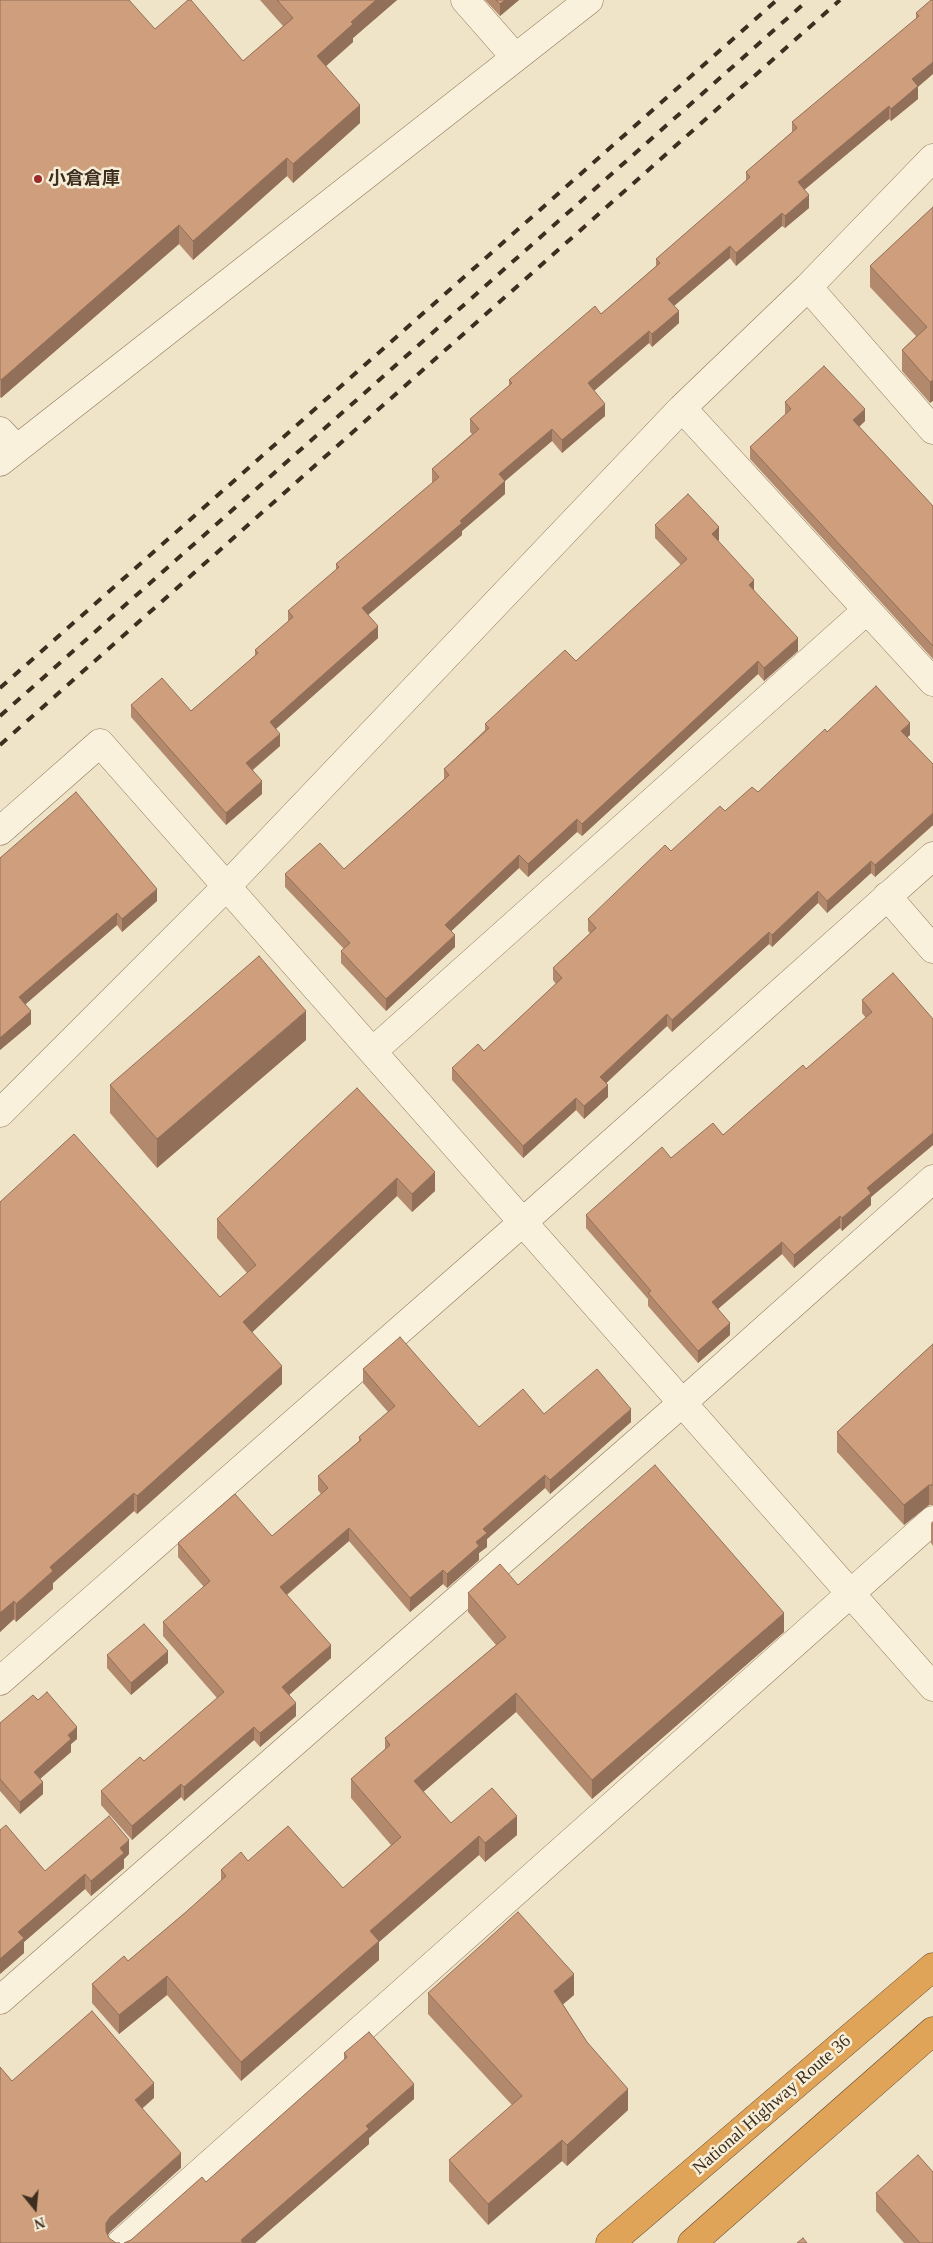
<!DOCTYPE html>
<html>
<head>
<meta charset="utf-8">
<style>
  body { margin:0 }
  #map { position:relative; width:933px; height:2243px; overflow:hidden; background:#f0e4c8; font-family:"Times New Roman",serif }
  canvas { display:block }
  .north { position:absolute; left:10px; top:2183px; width:50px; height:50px; -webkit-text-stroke:4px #f7eed8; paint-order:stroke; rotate:163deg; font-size:14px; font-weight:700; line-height:20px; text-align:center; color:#3d2e20 }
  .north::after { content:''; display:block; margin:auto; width:18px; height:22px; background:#3d2e20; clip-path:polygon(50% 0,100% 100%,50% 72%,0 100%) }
</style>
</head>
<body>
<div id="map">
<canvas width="933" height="2243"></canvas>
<div class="north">N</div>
</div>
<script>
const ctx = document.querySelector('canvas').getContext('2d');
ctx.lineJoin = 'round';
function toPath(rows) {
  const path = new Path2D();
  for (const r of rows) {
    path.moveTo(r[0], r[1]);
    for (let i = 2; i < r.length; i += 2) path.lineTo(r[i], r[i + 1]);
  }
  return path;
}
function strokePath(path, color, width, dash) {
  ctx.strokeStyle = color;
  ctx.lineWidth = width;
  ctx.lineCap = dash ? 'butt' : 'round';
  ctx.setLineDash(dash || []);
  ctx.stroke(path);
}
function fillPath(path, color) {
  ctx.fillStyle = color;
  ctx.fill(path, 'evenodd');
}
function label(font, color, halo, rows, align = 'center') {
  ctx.font = font + ' "Times New Roman","Noto Sans JP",serif';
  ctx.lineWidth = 5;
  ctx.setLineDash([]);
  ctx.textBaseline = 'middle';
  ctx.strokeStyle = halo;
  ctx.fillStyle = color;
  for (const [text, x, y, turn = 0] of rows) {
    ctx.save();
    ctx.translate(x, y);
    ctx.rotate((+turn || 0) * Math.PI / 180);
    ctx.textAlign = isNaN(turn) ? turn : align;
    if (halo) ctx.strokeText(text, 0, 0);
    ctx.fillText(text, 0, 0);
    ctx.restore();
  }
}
const minor = toPath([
  [465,0,515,57],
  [808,287,933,430],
  [682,408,933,682],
  [0,431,16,448],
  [0,462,589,0],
  [0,831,100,743,933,1687],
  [887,896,933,949],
  [373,1051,867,610],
  [0,1113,226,887,682,408,808,287,933,158],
  [0,1681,523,1222,933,856],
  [0,2000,681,1404,933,1179],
  [121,2243,933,1520]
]);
const highway = toPath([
  [610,2243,933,1967],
  [692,2243,933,2031]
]);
strokePath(minor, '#8d765c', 29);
strokePath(highway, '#5b4430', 29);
strokePath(minor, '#faf1dc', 28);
strokePath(highway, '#e0a458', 28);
strokePath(toPath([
  [0,688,777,0],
  [0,716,808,0],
  [0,745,840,0]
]), '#3d2e20', 4, [9, 9]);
fillPath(toPath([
  [0,0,155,29,243,61,283,26,260,0,397,0,353,38,353,42,326,66,360,123,293,183,287,176,193,260,179,244,1,398,0,397],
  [485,0,519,0,500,16],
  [931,0,918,87,918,99,891,121,889,119,804,190,809,208,785,228,782,226,736,266,730,258,674,306,679,323,652,347,649,343,594,391,605,416,562,453,552,441,505,481,505,494,462,531,462,535,368,615,378,638,276,729,280,746,253,770,262,794,226,825,131,717,131,705,191,711,255,656,255,650,288,622,288,611,336,570,336,564,432,483,432,469,472,434,470,432,470,419,509,386,509,380,601,314,656,266,656,259,746,181,746,172,792,132,792,122,916,19,916,13],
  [933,207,930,403,902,371,902,350,916,336,870,287,870,266],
  [785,402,865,421,859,427,933,506,933,659,750,459,750,447,785,415],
  [655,525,719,540,718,541,798,651,764,681,758,674,582,836,577,832,528,877,519,868,451,931,455,947,386,1011,341,963,341,951,344,949,285,887,285,874,344,869,444,779,444,769,485,730,485,724,576,661,681,565,655,538],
  [827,732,910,735,907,737,933,764,933,825,875,877,871,873,827,913,818,903,772,947,769,944,672,1032,667,1026,606,1083,608,1097,584,1119,576,1110,523,1158,452,1080,452,1068,484,1051,556,984,553,980,553,968,590,933,588,931,588,919,671,851,725,811,758,792],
  [0,858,157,901,122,932,117,925,25,1004,31,1024,0,1050],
  [862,1000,933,1019,933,1145,871,1197,871,1205,842,1231,840,1228,794,1268,782,1254,718,1309,730,1335,698,1363,648,1306,648,1299,586,1228,586,1215,671,1158,723,1135,806,1069,866,1018,862,1013],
  [306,1040,157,1168,110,1113,110,1085],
  [357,1088,435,1191,412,1212,397,1196,252,1332,282,1384,137,1514,134,1511,53,1583,53,1589,16,1622,14,1619,0,1632,0,1202,220,1297,247,1273,217,1238,217,1219],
  [933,1344,933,1505,929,1505,904,1525,837,1452,837,1432],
  [363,1369,479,1427,544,1414,631,1422,550,1494,545,1488,487,1539,487,1547,479,1553,479,1560,447,1588,443,1584,410,1612,349,1541,287,1595,331,1658,289,1695,296,1716,260,1747,254,1740,184,1801,181,1797,132,1840,101,1805,101,1791,144,1761,217,1698,163,1636,163,1622,204,1587,178,1557,178,1543,272,1536,321,1494,318,1490,318,1476,359,1441,359,1437,388,1412,363,1383],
  [933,1521,933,1546,931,1543,931,1523],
  [518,1585,784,1632,592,1799,516,1712,423,1792,451,1823,517,1835,485,1862,479,1855,379,1942,379,1960,241,2081,167,1995,119,2034,92,2003,92,1984,128,1961,186,1912,221,1881,221,1870,248,1861,343,1888,391,1845,351,1798,351,1779,385,1749,385,1738,496,1645,468,1612,468,1593],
  [107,1655,168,1663,131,1695,107,1668],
  [0,1723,77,1739,71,1744,71,1752,40,1779,43,1794,20,1814,0,1791],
  [129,1854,124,1859,124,1868,91,1896,85,1889,24,1942,24,1953,0,1974,45,1871],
  [428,1993,574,1995,563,2004,628,2110,567,2166,562,2161,488,2225,449,2181,449,2160,512,2105,428,2014],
  [344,2053,414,2099,369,2138,369,2144,255,2243,124,2243,131,2240,206,2182,344,2060],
  [876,2193,933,2243,904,2243,876,2211]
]), '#b2896c');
fillPath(toPath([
  [376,0,397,0,353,38,353,42,317,74,317,56,351,22],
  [505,0,519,0,500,16,500,4],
  [933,62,933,74,918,87,918,99,891,121,891,109,912,79],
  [360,105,360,123,293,183,293,164],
  [889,106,889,119,798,195,798,182],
  [287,158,287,176,193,260,193,241],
  [809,195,809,208,785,228,785,216],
  [782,213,782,226,736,266,736,253],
  [179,225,179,244,1,398,1,380],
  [730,246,730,258,668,311,668,299],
  [679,311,679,323,652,347,652,334],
  [649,331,649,343,588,396,588,383],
  [933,380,933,401,930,403,930,382],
  [605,404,605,416,562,453,562,440],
  [865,409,865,421,853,432,853,420],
  [552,429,552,441,505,481,505,494,462,531,462,535,362,620,362,608,460,521,499,474],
  [719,527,719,540,712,547,712,534],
  [754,580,754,592,749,585],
  [378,626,378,638,270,734,270,722],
  [798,638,798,651,764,681,764,668],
  [758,661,758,674,582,836,582,824],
  [910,723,910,735,901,743,901,731],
  [280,734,280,746,246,775,246,763],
  [262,781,262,794,226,825,226,813],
  [933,813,933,825,875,877,875,865],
  [577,819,577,832,528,877,528,864],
  [519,855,519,868,445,937,445,925],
  [871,861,871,873,827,913,827,901],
  [157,889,157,901,122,932,122,919],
  [818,891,818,903,772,947,772,935],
  [117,913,117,925,19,1010,19,997],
  [769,932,769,944,672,1032,672,1020],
  [455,935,455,947,386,1011,386,999],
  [31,1011,31,1024,0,1050,0,1038],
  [306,1011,306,1040,157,1168,157,1139],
  [667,1014,667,1026,600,1089,600,1077],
  [608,1085,608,1097,584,1119,584,1106],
  [576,1098,576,1110,523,1158,523,1146],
  [933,1133,933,1145,871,1197,871,1205,842,1231,842,1218,867,1188],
  [435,1172,435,1191,412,1212,412,1194],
  [397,1178,397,1196,243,1341,243,1322],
  [840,1216,840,1228,794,1268,794,1255],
  [782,1242,782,1254,712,1314,712,1302],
  [730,1323,730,1335,698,1363,698,1351],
  [282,1366,282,1384,137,1514,137,1496],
  [631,1409,631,1422,550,1494,550,1480],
  [545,1475,545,1488,487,1539,487,1547,479,1553,479,1560,447,1588,447,1574,476,1542,483,1529],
  [929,1485,929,1505,904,1525,904,1505],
  [134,1493,134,1511,53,1583,53,1589,16,1622,16,1604,50,1567],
  [349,1528,349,1541,280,1600,280,1587],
  [443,1570,443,1584,410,1612,410,1598],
  [14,1601,14,1619,0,1632,0,1613],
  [784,1613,784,1632,592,1799,592,1780],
  [331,1645,331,1658,282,1701,282,1687],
  [168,1651,168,1663,131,1695,131,1683],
  [516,1693,516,1712,414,1800,414,1781],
  [296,1703,296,1716,260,1747,260,1733],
  [77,1727,77,1739,71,1744,71,1752,34,1784,34,1772,68,1735],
  [254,1727,254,1740,184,1801,184,1787],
  [43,1782,43,1794,20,1814,20,1802],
  [181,1784,181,1797,132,1840,132,1826],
  [517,1816,517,1835,485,1862,485,1843],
  [479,1836,479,1855,379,1942,379,1960,241,2081,241,2062,370,1931],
  [129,1840,129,1854,124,1859,124,1868,91,1896,91,1881,120,1848],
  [85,1874,85,1889,24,1942,24,1953,0,1974,0,1959,18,1932],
  [574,1974,574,1995,554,2012,554,1991],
  [167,1976,167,1995,119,2034,119,2015],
  [154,2083,154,2098,135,2115,135,2100],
  [414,2084,414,2099,369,2138,369,2144,255,2243,241,2243,241,2240,366,2126],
  [628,2089,628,2110,567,2166,567,2145],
  [562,2140,562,2161,488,2225,488,2204],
  [181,2153,181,2168,110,2232,106,2238,106,2223,110,2217]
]), '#916f58');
const building = toPath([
  [0,0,129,0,155,29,188,0,191,0,243,61,293,18,277,0,376,0,351,22,353,24,317,56,360,105,293,164,287,158,193,241,179,225,1,380,0,379,0,0],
  [496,0,505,0,500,4,496,0],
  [931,0,933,0,933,62,912,79,918,86,891,109,889,106,798,182,809,195,785,216,782,213,736,253,730,246,668,299,679,311,652,334,649,331,588,383,605,404,562,440,552,429,499,474,505,481,460,521,462,523,362,608,378,626,270,722,280,734,246,763,262,781,226,813,131,705,162,678,191,711,258,653,255,650,293,617,288,611,339,567,336,564,439,477,432,469,479,429,470,419,512,383,509,380,595,306,601,314,660,263,656,259,750,177,746,172,797,128,792,122,919,16,916,13,931,0],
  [933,207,933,380,930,382,902,350,927,327,870,266,933,207],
  [824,366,865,409,853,420,933,506,933,646,750,447,791,409,785,402,824,366],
  [688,494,719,527,712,534,754,580,749,585,798,638,764,668,758,661,582,824,577,819,528,864,519,855,445,925,455,935,386,999,341,951,350,943,285,874,320,843,344,869,449,775,444,769,489,728,485,724,565,650,576,661,687,559,655,525,688,494],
  [876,686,910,723,901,731,933,764,933,813,875,865,871,861,827,901,818,891,772,935,769,932,672,1020,667,1014,600,1077,608,1085,584,1106,576,1098,523,1146,452,1068,478,1044,484,1051,562,978,553,968,596,928,588,919,665,845,671,851,720,806,725,811,752,787,758,792,825,729,827,732,876,686],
  [76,792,157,889,122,919,117,913,19,997,31,1011,0,1038,0,858,76,792],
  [259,956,306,1011,157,1139,110,1085,259,956],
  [893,973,933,1019,933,1133,867,1188,871,1193,842,1218,840,1216,794,1255,782,1242,712,1302,730,1323,698,1351,648,1293,651,1291,586,1215,662,1147,671,1158,713,1123,723,1135,803,1065,806,1069,872,1012,862,1000,893,973],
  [357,1088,435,1172,412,1194,397,1178,243,1322,282,1366,137,1496,134,1493,50,1567,53,1571,16,1604,14,1601,0,1613,0,1202,74,1134,220,1297,256,1265,217,1219,357,1088],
  [400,1337,479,1427,523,1389,544,1414,597,1369,631,1409,550,1480,545,1475,483,1529,487,1533,476,1542,479,1546,447,1574,443,1570,410,1598,349,1528,280,1587,331,1645,282,1687,296,1703,260,1733,254,1727,184,1787,181,1784,132,1826,101,1791,140,1757,144,1761,224,1692,163,1622,210,1581,178,1543,235,1494,272,1536,328,1488,318,1476,361,1440,359,1437,395,1406,363,1369,400,1337],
  [933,1344,933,1485,929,1485,904,1505,837,1432,933,1344],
  [655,1465,784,1613,592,1780,516,1693,414,1781,451,1823,492,1788,517,1816,485,1843,479,1836,370,1931,379,1941,241,2062,167,1976,119,2015,92,1984,124,1956,128,1961,186,1912,226,1876,221,1870,241,1852,248,1861,288,1826,343,1888,401,1837,351,1779,390,1745,385,1738,506,1637,468,1593,500,1564,518,1585,655,1465],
  [144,1624,168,1651,131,1683,107,1655,144,1624],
  [47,1692,77,1727,68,1735,71,1739,34,1772,43,1782,20,1802,0,1779,0,1723,33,1695,38,1700,47,1692],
  [109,1816,129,1840,120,1848,124,1853,91,1881,85,1874,18,1932,24,1938,0,1959,0,1830,6,1825,45,1871,109,1816],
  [518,1912,574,1974,554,1991,587,2042,628,2089,567,2145,562,2140,488,2204,449,2160,522,2096,428,1993,518,1912],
  [92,2011,154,2083,135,2100,181,2153,110,2217,106,2223,106,2231,109,2238,116,2243,120,2243,0,2243,0,2067,12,2081,92,2011],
  [369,2032,414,2084,366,2126,369,2129,241,2240,243,2243,124,2243,131,2240,202,2177,206,2182,347,2057,344,2053,369,2032],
  [918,2155,933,2172,933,2243,920,2243,876,2193,918,2155],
  [803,2238,807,2243,797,2243,803,2238]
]);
fillPath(building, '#cf9f7d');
strokePath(building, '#916f58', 1);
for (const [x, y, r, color] of [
  [38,179,5,"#9e2a2b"]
]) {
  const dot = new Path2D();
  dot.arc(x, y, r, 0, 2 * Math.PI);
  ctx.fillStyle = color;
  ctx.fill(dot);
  strokePath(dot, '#f7eed8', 2);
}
label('bold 18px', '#3d2e20', '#f7eed8', [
  ["小倉倉庫",48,179]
], 'left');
label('18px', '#3d2e20', '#f7eed8', [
  ["National Highway Route 36",772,2105,-41]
]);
</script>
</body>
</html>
